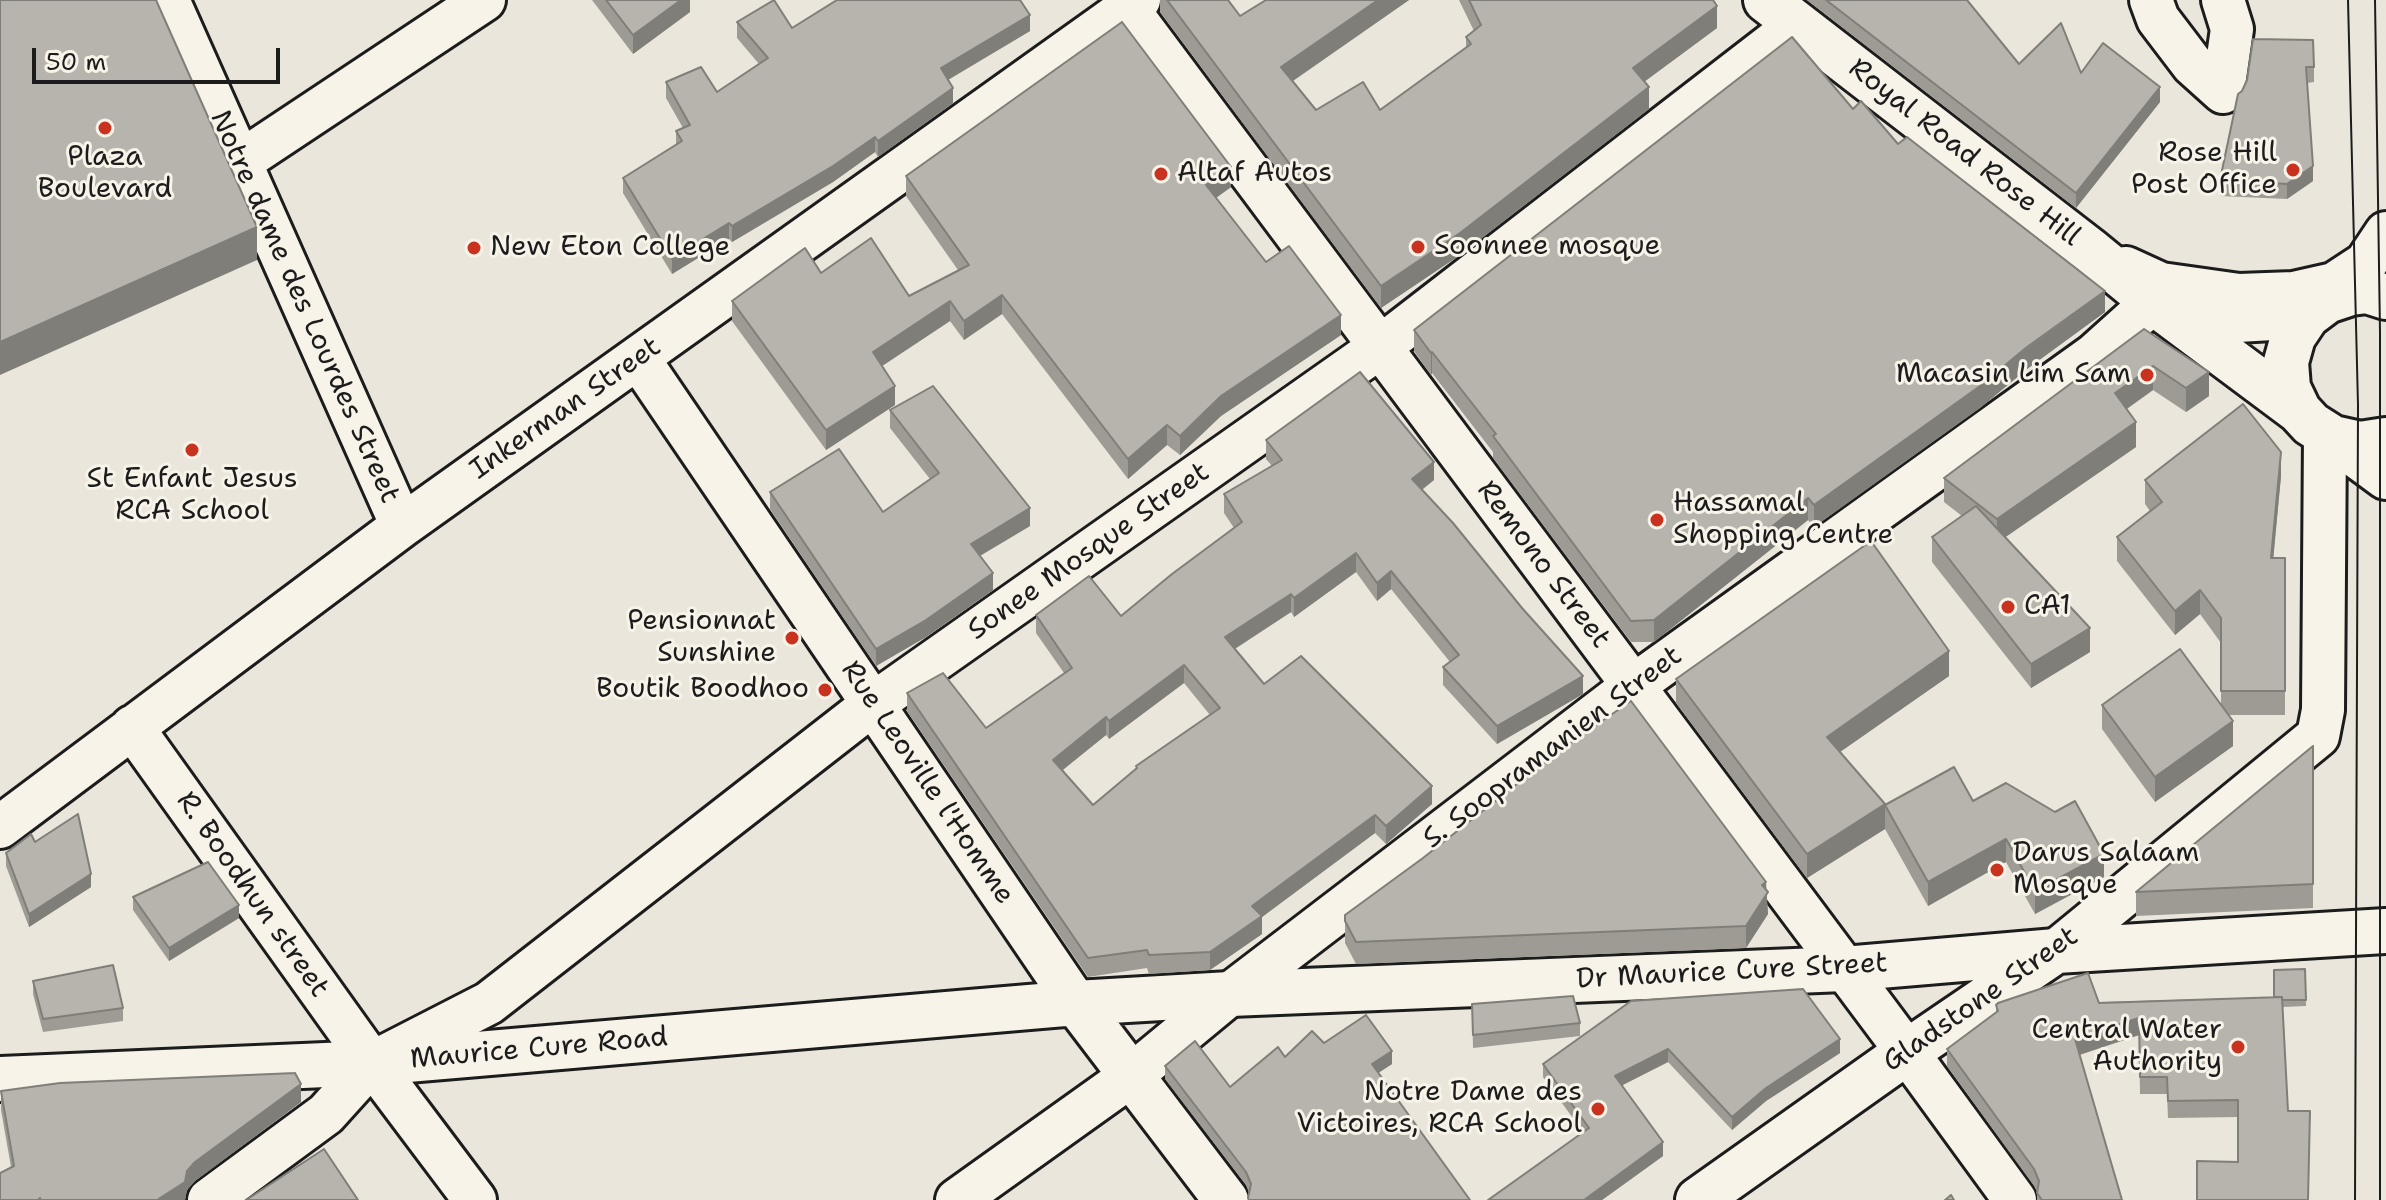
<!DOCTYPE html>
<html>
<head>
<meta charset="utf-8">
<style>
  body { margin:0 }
  #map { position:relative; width:2386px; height:1200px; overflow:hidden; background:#eae6dc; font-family:"Shantell Sans",sans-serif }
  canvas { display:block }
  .scale { position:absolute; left:32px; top:48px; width:248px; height:36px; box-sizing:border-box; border:4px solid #1c1c1c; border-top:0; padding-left:10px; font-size:24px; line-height:28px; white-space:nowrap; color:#1c1c1c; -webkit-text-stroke:6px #f7f3e8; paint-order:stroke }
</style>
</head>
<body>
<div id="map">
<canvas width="2386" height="1200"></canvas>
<div class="scale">50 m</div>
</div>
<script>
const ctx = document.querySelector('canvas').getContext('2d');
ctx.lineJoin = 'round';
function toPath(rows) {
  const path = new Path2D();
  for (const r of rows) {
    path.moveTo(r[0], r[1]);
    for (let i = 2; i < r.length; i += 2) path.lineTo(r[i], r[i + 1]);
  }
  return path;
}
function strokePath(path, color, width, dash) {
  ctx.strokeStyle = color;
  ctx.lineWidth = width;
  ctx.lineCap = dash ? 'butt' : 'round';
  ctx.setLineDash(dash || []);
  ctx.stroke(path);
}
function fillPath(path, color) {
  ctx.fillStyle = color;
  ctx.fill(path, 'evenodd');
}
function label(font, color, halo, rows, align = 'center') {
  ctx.font = font + ' "Shantell Sans",sans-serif';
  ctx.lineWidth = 6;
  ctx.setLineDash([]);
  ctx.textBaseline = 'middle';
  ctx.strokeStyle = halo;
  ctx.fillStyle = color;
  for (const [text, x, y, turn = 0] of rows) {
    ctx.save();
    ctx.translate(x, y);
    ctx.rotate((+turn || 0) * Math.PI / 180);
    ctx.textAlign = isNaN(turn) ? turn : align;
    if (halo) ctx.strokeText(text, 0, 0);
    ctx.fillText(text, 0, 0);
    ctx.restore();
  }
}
const minor = toPath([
  [168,0,402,526],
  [2151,0,2158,19,2193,65,2223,92,2232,29,2223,0],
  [1127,8,1907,1052,2015,1200],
  [240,162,484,0],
  [2126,268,2161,284,2239,295,2294,293,2334,284,2366,263,2386,233],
  [638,358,1076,1003],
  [132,727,372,1063,475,1200],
  [0,827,402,526,1139,0],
  [2056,951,2318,736,2323,710,2325,435],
  [209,1200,326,1114,372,1063,489,1003,873,704,1380,347,1798,24],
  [957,1200,1132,1075,1230,994,1633,686,2094,355,2153,302]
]);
const major = toPath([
  [1766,0,2092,252,2153,302,2299,411],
  [2386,297,2367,291,2351,293,2327,301,2307,316,2293,337,2286,362,2288,388,2299,411,2311,424,2333,438,2360,444,2386,440],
  [2168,308,2237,320,2307,316],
  [2333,438,2386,477],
  [1076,1003,1226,1200],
  [0,1079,372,1063,1076,1003,1230,994,1844,969,2056,951,2386,931],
  [1698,1200,1907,1052,2054,952]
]);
strokePath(minor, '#1c1c1c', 48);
strokePath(major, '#1c1c1c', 50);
strokePath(minor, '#f7f3e8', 42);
strokePath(major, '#f7f3e8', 44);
strokePath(toPath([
  [2348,0,2358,405,2355,1200],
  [2375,0,2380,332,2380,1200]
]), '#1c1c1c', 2);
fillPath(toPath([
  [592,0,690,0,690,12,633,54],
  [1160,0,1228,0,1240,16,1409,0,1293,81,1316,110,1380,110,1466,48,1466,37,1474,31,1459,0,1713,0,1717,28,1644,82,1649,109,1460,255,1381,308,1160,12],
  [1807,0,1967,0,2019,64,2081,73,2160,102,2076,208],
  [737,22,792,28,1030,31,948,80,953,103,878,157,875,152,833,182,732,242,729,239,672,274,623,193,623,178,676,144,676,131,683,128,666,98,666,82,717,92,759,64,737,38],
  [2253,39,2314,67,2314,82,2307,83,2313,181,2287,199,2220,196,2220,180,2242,91,2247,80],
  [1853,109,2105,312,2027,369,1980,408,1814,527,1808,520,1654,642,1631,642,1493,458,1493,452,1432,373,1431,375,1414,351,1414,330],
  [906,176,1231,187,1216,198,1266,262,1341,335,1221,416,1180,455,1167,445,1128,479,1002,314,964,340,950,321,882,366,895,405,826,450,732,321,732,301,821,273,909,296,958,270,906,196],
  [2144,329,2209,396,2186,412,2153,390,2127,409,2136,447,2005,537,2090,652,2031,688,1932,562,1932,537,1962,516,1944,502,1944,478],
  [890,410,1030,526,980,556,993,590,926,637,876,666,770,509,770,492,883,512,930,479,890,428],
  [1266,440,1434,480,1422,490,1583,694,1497,744,1443,685,1443,667,1450,662,1391,589,1377,601,1356,572,1294,617,1291,612,1235,649,1264,684,1432,804,1386,844,1375,833,1262,917,1262,934,1210,970,1149,974,1147,968,1088,977,907,711,907,693,986,728,1064,673,1036,633,1036,615,1121,616,1234,528,1224,513,1224,494,1272,466,1266,459],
  [1184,683,1210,715,1136,766,1136,769,1093,805,1062,770,1106,735,1109,739],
  [2281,476,2273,558,2285,558,2285,715,2229,715,2233,746,2155,802,2102,729,2102,705,2221,704,2221,643,2200,614,2175,635,2117,561,2117,537,2150,511,2145,504,2145,480],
  [1949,676,1840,752,1885,804,1973,801,2104,877,2035,914,2006,862,1928,906,1885,829,1807,878,1676,703,1676,679],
  [2313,746,2313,908,2136,916,2136,892],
  [35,842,91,887,29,927,6,866,6,853],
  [1766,890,1768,914,1746,948,1356,964,1345,943,1345,915],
  [133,897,239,918,169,961,133,910],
  [2305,969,2306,1006,2283,1007,2238,1162,2238,1117,2168,1118,2167,1094,2140,1094,2139,1035,2080,1055,2122,1200,2037,1200,2037,1192,2034,1186,1947,1066,1947,1049,1996,1012,1996,1005,2274,997],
  [33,981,123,1008,123,1021,43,1032,33,994],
  [1631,1001,1840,1053,1766,1101,1732,1130,1668,1062,1622,1085,1663,1156,1602,1200,1488,1200,1583,1132,1543,1077,1543,1064],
  [1472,1004,1580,1023,1580,1036,1473,1048],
  [1324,1043,1392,1064,1378,1073,1470,1200,1248,1200,1249,1193,1246,1185,1165,1079,1165,1066,1230,1087],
  [1,1091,301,1102,195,1181,187,1190,185,1200,0,1200,11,1167,1,1110]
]), '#9d9b94');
fillPath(toPath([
  [681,0,690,0,690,12,633,54,633,35],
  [1378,0,1409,0,1281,89,1281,67],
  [1717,6,1717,28,1633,90,1633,68],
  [1030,15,1030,31,941,84,941,68],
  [1649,87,1649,109,1460,255,1381,308,1381,286],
  [2160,87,2160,102,2076,208,2076,193],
  [953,88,953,103,878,157,878,141],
  [875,137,875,152,833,182,732,242,732,226],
  [2313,166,2313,181,2287,199,2287,184],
  [1231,167,1231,187,1206,205,1206,185],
  [729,223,729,239,672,274,672,258],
  [257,227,257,260,0,375,0,342],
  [2105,291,2105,312,2027,369,1980,408,1814,527,1814,505],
  [1002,295,1002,314,964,340,964,321],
  [950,301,950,321,873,372,873,352],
  [1341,315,1341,335,1221,416,1180,455,1180,436,1221,396],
  [1432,352,1432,373,1431,375,1431,353],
  [2153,366,2153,390,2115,417,2115,393],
  [2209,372,2209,396,2186,412,2186,388],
  [895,386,895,405,826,450,826,430],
  [2136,422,2136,447,1997,543,1997,519],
  [1167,425,1167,445,1128,479,1128,459],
  [2281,452,2281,476,2271,583,2271,558],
  [1434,462,1434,480,1412,497,1412,479],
  [1808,498,1808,520,1654,642,1654,620],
  [1030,508,1030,526,971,561,971,544],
  [1356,553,1356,572,1294,617,1294,598],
  [1391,571,1391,589,1377,601,1377,583],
  [993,573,993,590,926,637,876,666,876,649],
  [2200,590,2200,614,2175,635,2175,611],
  [1291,594,1291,612,1225,655,1225,637],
  [2090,628,2090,652,2031,688,2031,664],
  [1949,651,1949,676,1827,761,1827,737],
  [1184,665,1184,683,1109,739,1109,721],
  [1583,676,1583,694,1497,744,1497,726],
  [1106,717,1106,735,1053,778,1053,760],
  [2233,721,2233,746,2155,802,2155,777],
  [1432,786,1432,804,1386,844,1386,826],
  [1885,804,1885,829,1807,878,1807,854],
  [1375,815,1375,833,1262,917,1262,934,1210,970,1210,952,1252,906],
  [2006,839,2006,862,1928,906,1928,882],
  [2104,854,2104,877,2035,914,2035,891],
  [91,874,91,887,29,927,29,914],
  [1766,882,1768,914,1746,948,1746,926,1762,885],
  [239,905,239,918,169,961,169,948],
  [2139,1018,2139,1035,2075,1056,2075,1039],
  [1840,1039,1840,1053,1766,1101,1732,1130,1732,1117,1766,1088],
  [1668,1049,1668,1062,1615,1089,1615,1076],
  [1392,1051,1392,1064,1372,1077,1372,1064],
  [301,1084,301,1102,195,1181,187,1190,185,1200,157,1200,195,1162],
  [1663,1142,1663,1156,1602,1200,1584,1200]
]), '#7f7e78');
const building = toPath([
  [0,0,156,0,257,227,0,342,0,0],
  [606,0,681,0,633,35,606,0],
  [774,0,792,28,837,0,1020,0,1030,15,941,68,953,88,878,141,875,137,833,166,732,226,729,223,672,258,623,178,682,141,676,131,690,125,666,82,701,67,717,92,768,58,737,22,774,0],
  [1167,0,1228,0,1240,16,1266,0,1378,0,1281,67,1316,110,1363,82,1380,110,1471,44,1466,37,1481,25,1469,0,1713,0,1717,6,1633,68,1649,87,1460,233,1381,286,1167,0],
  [1826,0,1967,0,2019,64,2061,23,2081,73,2103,43,2160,87,2076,193,1826,0],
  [1122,22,1231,167,1206,185,1266,262,1289,246,1341,315,1221,396,1180,436,1167,425,1128,459,1002,295,964,321,950,301,873,352,895,386,826,430,732,301,805,248,821,273,871,238,909,296,969,265,906,176,1122,22],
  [1792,37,1853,109,1861,101,1898,144,1907,137,2105,291,2027,347,1980,386,1814,505,1808,498,1654,620,1631,621,1493,436,1496,434,1432,352,1431,353,1414,330,1792,37],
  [2253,39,2313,40,2314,67,2306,67,2313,166,2287,184,2220,180,2238,94,2242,91,2247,80,2253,39],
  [2144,329,2209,372,2186,388,2153,366,2115,393,2136,422,1997,519,1944,478,2144,329],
  [1360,372,1434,462,1412,479,1453,523,1522,608,1583,676,1497,726,1443,667,1459,655,1391,571,1377,583,1356,553,1294,598,1291,594,1225,637,1264,684,1301,656,1432,786,1386,826,1375,815,1252,906,1262,916,1210,952,1149,955,1147,950,1088,958,907,693,943,673,986,728,1072,668,1036,615,1089,576,1121,616,1172,574,1242,522,1224,494,1282,460,1266,440,1360,372],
  [1184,665,1220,708,1136,766,1137,768,1093,805,1053,760,1106,717,1109,721,1184,665],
  [933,386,1030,508,971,544,993,573,926,620,876,649,770,492,839,449,883,512,939,473,890,410,933,386],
  [2243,404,2281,452,2271,558,2285,558,2285,691,2221,691,2221,618,2200,590,2175,611,2117,537,2162,502,2145,480,2243,404],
  [1976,506,2090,628,2031,664,1932,537,1976,506],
  [1871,541,1949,651,1827,737,1885,804,1807,854,1676,679,1871,541],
  [2180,649,2233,721,2155,777,2102,705,2180,649],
  [1631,701,1766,882,1762,885,1768,892,1746,926,1356,942,1345,921,1345,915,1423,858,1560,750,1631,701],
  [2313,746,2313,884,2136,892,2313,746],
  [1954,767,1973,801,2006,783,2055,812,2075,801,2104,854,2035,891,2006,839,1928,882,1885,805,1954,767],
  [78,814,91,874,29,914,6,853,31,834,35,842,78,814],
  [208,862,239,905,169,948,133,897,208,862],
  [113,965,123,1008,43,1019,33,981,113,965],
  [2305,969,2306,1000,2282,1000,2282,997,2274,997,2274,970,2305,969],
  [2088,973,2099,1003,2282,997,2288,1111,2310,1111,2308,1200,2197,1200,2197,1161,2238,1162,2238,1100,2168,1101,2167,1077,2140,1077,2139,1018,2075,1039,2122,1200,2042,1200,2037,1193,2039,1181,2034,1169,1947,1049,1998,1011,1996,1005,1998,1003,2088,973],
  [1803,989,1840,1039,1766,1088,1732,1117,1668,1049,1615,1076,1663,1142,1584,1200,1488,1200,1589,1128,1543,1064,1631,1001,1803,989],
  [1573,996,1580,1023,1473,1035,1472,1004,1573,996],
  [1366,1015,1392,1051,1372,1064,1470,1200,1249,1200,1248,1198,1251,1184,1246,1172,1165,1066,1195,1041,1230,1087,1278,1047,1285,1057,1312,1031,1324,1043,1366,1015],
  [295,1073,301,1084,195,1162,187,1171,185,1182,157,1200,41,1200,40,1198,38,1200,0,1200,0,1173,14,1166,1,1091,60,1083,295,1073],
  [324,1149,358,1200,246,1200,324,1149],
  [1951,1195,1954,1200,1945,1200,1951,1195]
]);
fillPath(building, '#b6b4ac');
strokePath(building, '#7f7e78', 2);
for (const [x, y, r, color] of [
  [105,128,8,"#c8321e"],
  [2293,170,8,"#c8321e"],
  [1161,174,8,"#c8321e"],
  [1418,247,8,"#c8321e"],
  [474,248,8,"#c8321e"],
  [2147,375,8,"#c8321e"],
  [192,450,8,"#c8321e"],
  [1657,520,8,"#c8321e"],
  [2008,607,8,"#c8321e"],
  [792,638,8,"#c8321e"],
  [825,690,8,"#c8321e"],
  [1997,870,8,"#c8321e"],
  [2238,1047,8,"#c8321e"],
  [1598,1109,8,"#c8321e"]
]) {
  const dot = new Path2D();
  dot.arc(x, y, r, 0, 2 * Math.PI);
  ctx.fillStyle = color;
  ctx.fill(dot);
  strokePath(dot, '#f7f3e8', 3);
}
label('28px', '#1c1c1c', '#f7f3e8', [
  ["Royal Road Rose Hill",1964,153,38],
  ["Notre dame des Lourdes Street",304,307,66],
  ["Inkerman Street",566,409,-35],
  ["Sonee Mosque Street",1089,552,-35],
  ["Remono Street",1543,565,53],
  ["S. Soopramanien Street",1553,748,-37],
  ["Rue Leoville l'Homme",927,783,56],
  ["R. Boodhun street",252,895,55],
  ["Dr Maurice Cure Street",1732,972,-3],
  ["Gladstone Street",1981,1000,-35],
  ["Maurice Cure Road",539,1049,-5]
]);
label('28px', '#1c1c1c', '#f7f3e8', [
  ["Rose Hill",2277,154],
  ["Post Office",2277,186],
  ["Plaza",105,158,"center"],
  ["Boulevard",105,190,"center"],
  ["Altaf Autos",1177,174,"left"],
  ["Soonnee mosque",1434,247,"left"],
  ["New Eton College",490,248,"left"],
  ["Macasin Lim Sam",2131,375],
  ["St Enfant Jesus",192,480,"center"],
  ["RCA School",192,512,"center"],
  ["Hassamal",1673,504,"left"],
  ["Shopping Centre",1673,536,"left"],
  ["CA1",2024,607,"left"],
  ["Pensionnat",776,622],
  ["Sunshine",776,654],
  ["Boutik Boodhoo",809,690],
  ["Darus Salaam",2013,854,"left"],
  ["Mosque",2013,886,"left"],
  ["Central Water",2222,1031],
  ["Authority",2222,1063],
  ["Notre Dame des",1582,1093],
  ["Victoires, RCA School",1582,1125]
], 'right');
</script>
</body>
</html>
